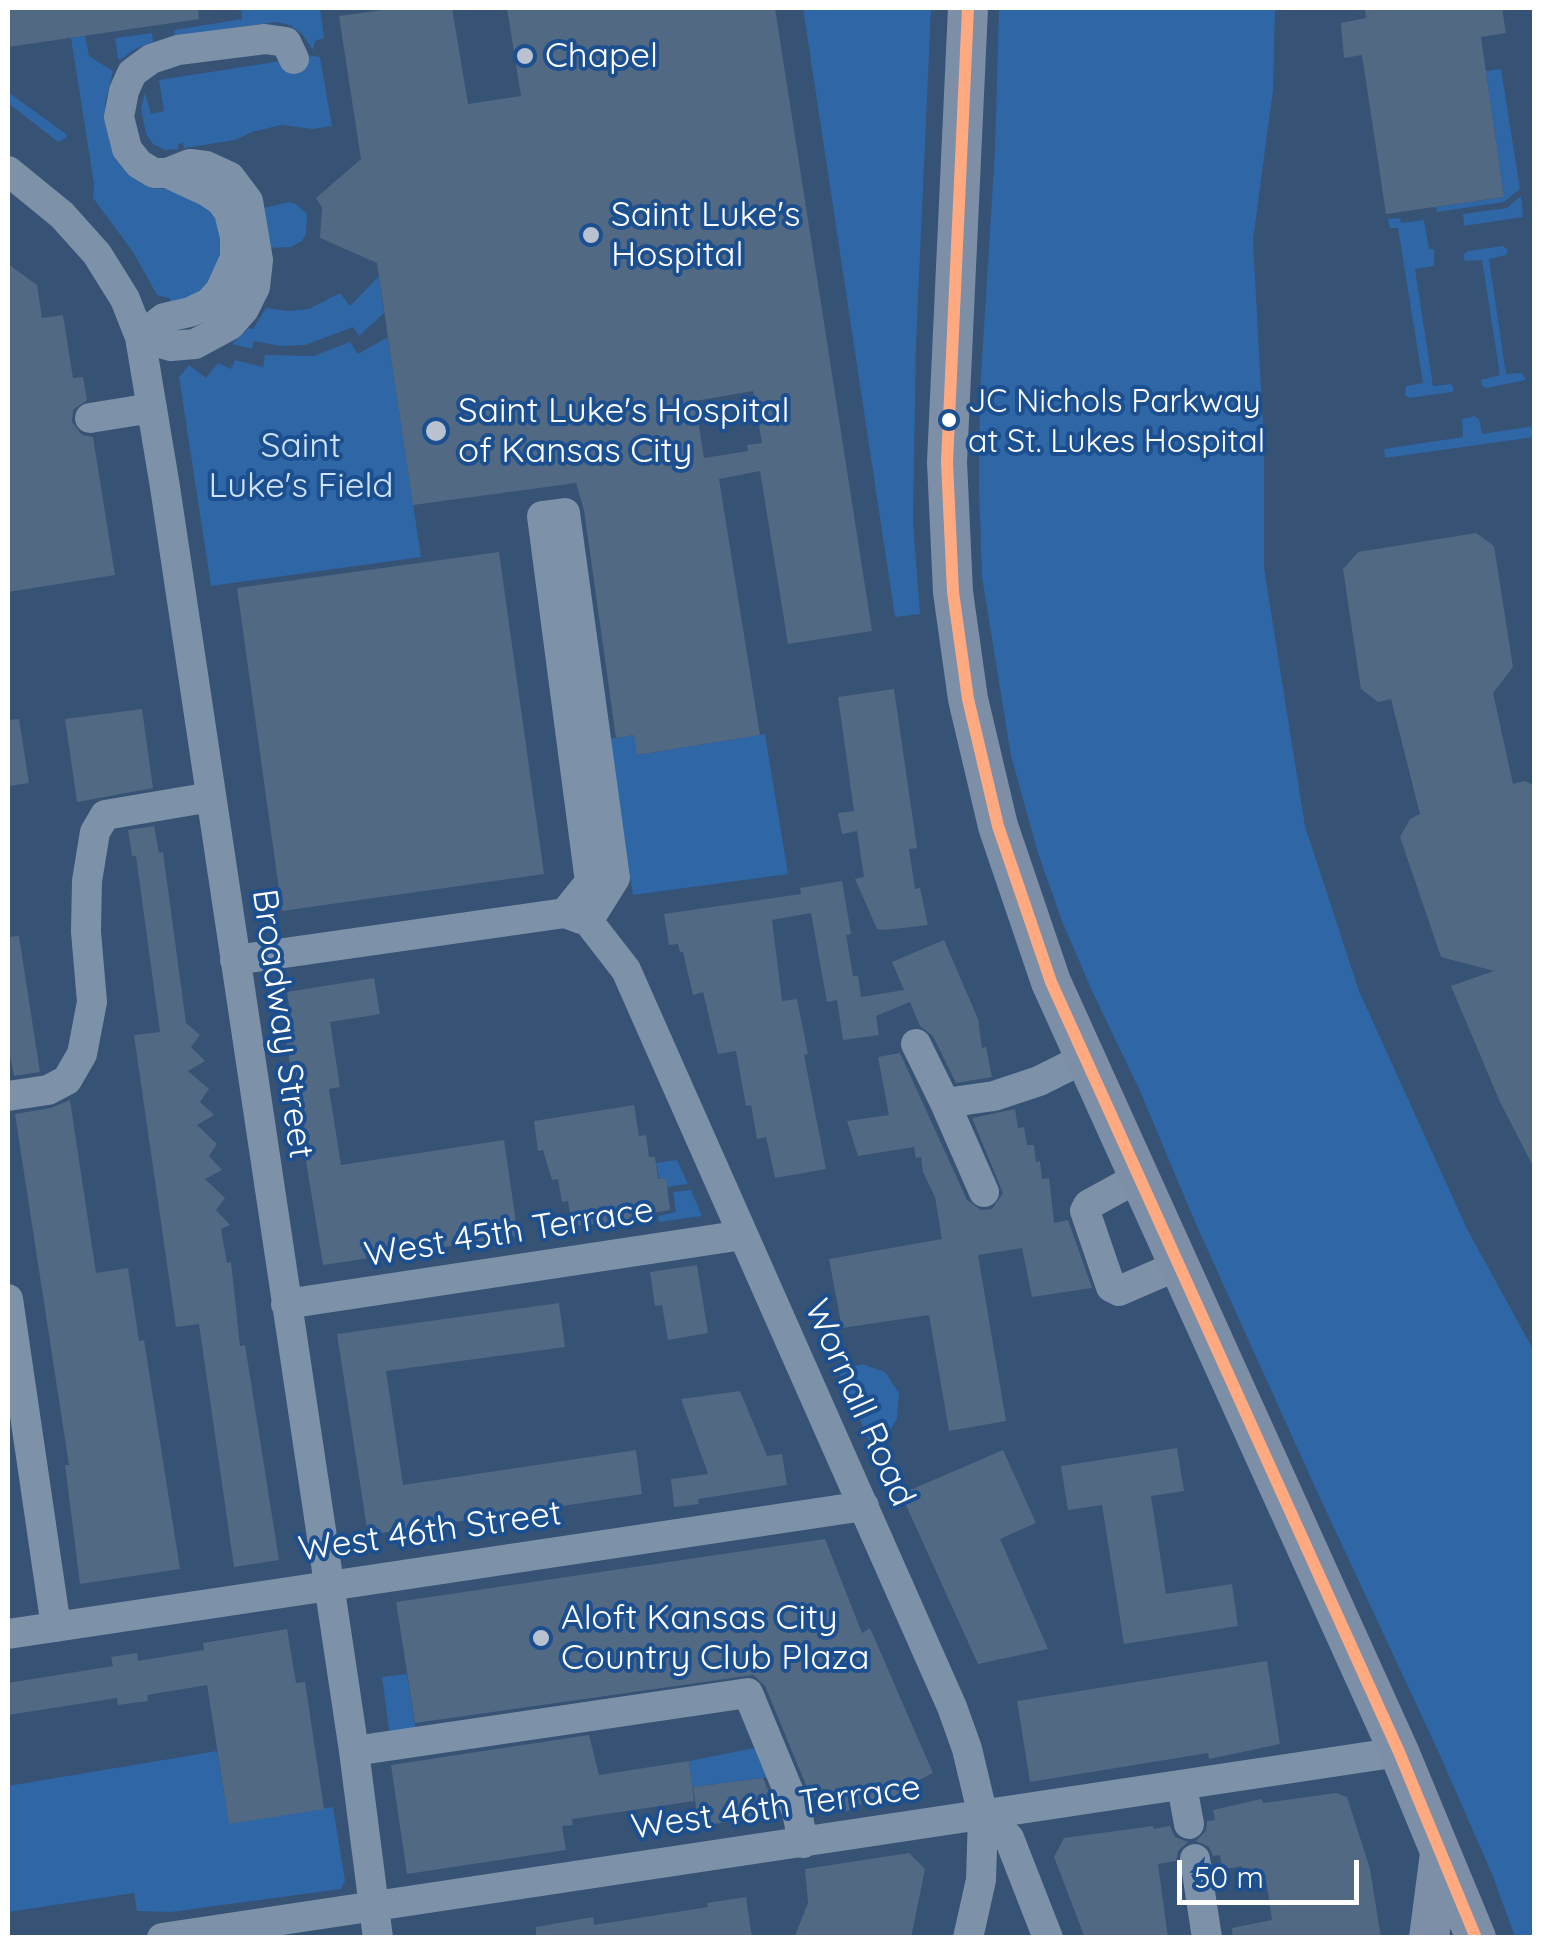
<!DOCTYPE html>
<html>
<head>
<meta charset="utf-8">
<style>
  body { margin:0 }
  #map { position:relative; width:1542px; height:1945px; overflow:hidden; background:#365274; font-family:Quicksand,sans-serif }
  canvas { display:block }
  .frame { position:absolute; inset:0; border:10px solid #fff; pointer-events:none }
  .scale { position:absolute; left:1177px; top:1860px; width:182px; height:45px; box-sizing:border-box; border:5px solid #fff; border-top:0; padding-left:12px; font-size:30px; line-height:35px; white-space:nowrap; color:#fff; -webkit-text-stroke:8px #1b4f8f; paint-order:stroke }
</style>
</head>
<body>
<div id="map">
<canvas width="1542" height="1945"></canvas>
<div class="frame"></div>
<div class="scale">50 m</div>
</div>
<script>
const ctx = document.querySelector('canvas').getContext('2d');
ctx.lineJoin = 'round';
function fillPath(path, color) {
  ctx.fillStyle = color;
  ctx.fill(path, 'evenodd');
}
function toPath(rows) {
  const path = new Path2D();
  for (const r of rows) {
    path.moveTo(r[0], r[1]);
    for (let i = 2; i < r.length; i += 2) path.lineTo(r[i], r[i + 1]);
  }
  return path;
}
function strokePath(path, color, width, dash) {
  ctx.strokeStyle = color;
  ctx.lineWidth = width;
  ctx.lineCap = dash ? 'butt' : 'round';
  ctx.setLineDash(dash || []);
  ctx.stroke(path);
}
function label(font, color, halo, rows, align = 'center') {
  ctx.font = font + ' Quicksand,sans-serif';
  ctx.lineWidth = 8;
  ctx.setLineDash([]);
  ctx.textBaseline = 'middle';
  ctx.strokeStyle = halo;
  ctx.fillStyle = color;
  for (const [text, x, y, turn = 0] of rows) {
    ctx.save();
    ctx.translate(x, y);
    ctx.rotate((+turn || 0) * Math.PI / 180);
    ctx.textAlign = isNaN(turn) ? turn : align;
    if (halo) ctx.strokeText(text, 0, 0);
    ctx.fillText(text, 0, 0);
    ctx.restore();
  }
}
fillPath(toPath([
  [241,8,320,8,324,38,315,41,313,50,302,34,290,25,276,22,175,37,174,30,242,19],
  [803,8,931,8,916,345,913,522,920,614,895,617],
  [999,8,1275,8,1273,90,1253,240,1264,444,1264,568,1305,826,1359,991,1467,1229,1534,1351,1534,1937,1515,1937,1492,1874,1438,1751,1315,1487,1195,1222,1140,1091,1093,993,1062,921,1038,853,1011,756,982,577,979,487,980,392,995,150],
  [152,33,153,42,137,48,120,60,118,58,115,38],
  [85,36,89,56,113,71,105,104,110,143,129,174,153,188,187,191,217,208,224,267,198,295,172,304,169,298,157,295,133,252,93,198,94,184,71,38],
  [314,56,320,57,332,126,313,129,281,125,252,132,235,140,184,148,183,143,178,144,178,149,165,150,153,144,146,134,141,108,145,93,151,114,164,111,159,80],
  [1501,69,1520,189,1504,202,1437,212,1436,207,1504,197,1486,71],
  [8,92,66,134,66,138,58,142,8,103],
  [1521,196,1523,217,1464,226,1463,214,1507,208],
  [289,202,296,204,307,214,306,234,302,241,291,247,271,248,264,208],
  [1400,218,1401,223,1424,220,1429,249,1434,249,1434,266,1415,269,1433,386,1451,384,1454,389,1452,392,1409,398,1405,395,1406,386,1423,383,1398,228,1390,228,1388,219],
  [1503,246,1508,250,1506,255,1489,259,1506,374,1522,373,1526,380,1487,388,1482,386,1481,380,1500,375,1482,260,1465,261,1463,255,1468,251],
  [379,276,384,313,359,336,353,327,305,345,280,346,254,341,252,349,232,344,249,328,253,329,266,308,288,311,309,309,340,293,350,306],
  [388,337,421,557,211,586,179,377,189,365,206,378,218,363,231,369,235,360,263,367,265,355,314,356,350,342,358,354],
  [1474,416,1479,419,1482,434,1534,426,1534,437,1385,458,1384,449,1463,437,1462,419],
  [765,734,788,874,633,895,609,739,634,735,638,755],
  [677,1160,688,1184,667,1187,665,1178,659,1179,656,1163],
  [691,1190,702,1216,659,1222,658,1216,676,1212,673,1192],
  [862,1364,885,1372,899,1393,897,1418,891,1429,870,1442,838,1371],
  [407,1674,416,1732,390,1736,382,1677],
  [765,1746,778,1776,692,1787,689,1761],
  [217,1751,229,1823,333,1807,345,1881,341,1889,171,1912,137,1911,134,1893,8,1912,8,1786]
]), '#2f66a5');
fillPath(toPath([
  [8,8,198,8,199,19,8,47],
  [399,8,452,8,468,104,521,96,507,8,775,8,872,631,788,644,760,471,719,479,760,735,637,755,634,735,616,738,584,510,576,483,413,505,377,263,320,238,322,208,316,198,361,159,339,16],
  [753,391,762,443,747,445,748,451,704,458,695,401],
  [1365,8,1502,8,1506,33,1481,37,1504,197,1386,214,1362,55,1344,58,1341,23,1366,18],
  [8,264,37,285,42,318,63,315,73,378,83,377,87,400,73,410,72,422,82,435,93,437,115,575,8,592],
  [1476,533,1494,546,1513,667,1493,693,1513,784,1525,781,1534,786,1534,1168,1500,1102,1451,986,1494,971,1441,957,1400,837,1410,819,1420,814,1391,699,1378,702,1361,689,1343,569,1358,552],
  [499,552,544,874,282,911,237,588],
  [894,689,917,848,909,849,915,889,920,888,928,925,885,930,877,929,855,879,864,877,857,831,842,834,838,813,854,811,838,697],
  [142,709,153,788,77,802,65,719],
  [19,719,29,783,8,786,8,720],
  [154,826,159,853,163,852,186,1023,200,1035,191,1047,205,1061,188,1071,209,1089,200,1102,214,1115,197,1125,217,1144,209,1156,222,1170,205,1179,225,1198,216,1210,230,1225,221,1229,227,1263,231,1262,240,1346,245,1345,279,1560,234,1567,199,1324,176,1327,134,1035,160,1032,136,856,132,856,128,830],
  [842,881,851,934,846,935,853,976,858,976,861,997,904,990,892,962,944,940,978,1019,982,1048,986,1047,992,1077,956,1083,933,1036,920,1026,910,1002,876,1016,879,1035,843,1040,837,1000,827,1002,811,913,772,920,782,1001,797,999,808,1054,804,1055,826,1169,775,1178,766,1137,757,1139,751,1105,746,1106,736,1051,718,1054,703,992,693,995,683,952,680,952,678,944,669,945,664,914,801,894,800,888],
  [19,936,40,1072,14,1076,8,1045,8,937],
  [374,978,380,1014,330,1022,340,1087,329,1089,341,1165,504,1140,518,1236,323,1265,285,1033,293,1032,287,992],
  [900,1053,967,1200,981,1210,992,1209,1003,1193,972,1118,1015,1109,1018,1128,1024,1127,1027,1145,1034,1145,1036,1162,1040,1161,1042,1179,1049,1178,1054,1223,1068,1220,1092,1288,1032,1297,1022,1248,978,1255,1006,1421,949,1431,929,1315,842,1328,829,1259,942,1239,935,1197,923,1172,921,1157,916,1158,914,1147,858,1156,847,1121,889,1115,878,1057],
  [70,1100,96,1273,128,1268,139,1341,144,1340,180,1569,80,1584,65,1465,69,1465,15,1114,51,1108],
  [634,1105,639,1136,646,1135,649,1157,655,1157,658,1179,666,1178,670,1210,635,1216,636,1220,572,1226,568,1201,562,1202,558,1179,552,1180,543,1150,538,1151,534,1121],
  [697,1265,708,1333,668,1340,662,1305,655,1306,650,1272],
  [559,1303,565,1347,386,1371,403,1485,636,1450,642,1494,368,1535,337,1334],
  [740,1391,767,1456,782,1454,787,1485,698,1499,699,1504,674,1507,671,1479,708,1474,681,1399],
  [1177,1448,1184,1491,1151,1496,1166,1594,1232,1584,1238,1626,1124,1644,1102,1505,1068,1510,1061,1466],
  [1003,1450,1036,1523,1000,1539,1048,1649,978,1664,901,1494],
  [825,1539,862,1633,870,1628,933,1773,917,1781,924,1796,864,1803,840,1814,833,1801,816,1809,765,1686,753,1675,415,1723,396,1602],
  [287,1629,296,1683,305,1682,324,1809,229,1824,207,1685,147,1695,148,1701,118,1705,117,1698,8,1715,8,1683,113,1666,111,1657,137,1653,138,1661,204,1650,203,1643],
  [1267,1661,1280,1744,1209,1759,1208,1753,1030,1782,1017,1701],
  [589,1735,599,1775,689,1761,694,1801,572,1819,573,1825,562,1826,566,1850,407,1874,391,1765],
  [763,1778,778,1815,699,1826,693,1787],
  [1336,1793,1347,1797,1370,1869,1381,1938,1233,1938,1232,1928,1272,1920,1266,1880,1245,1883,1242,1866,1222,1870,1220,1855,1213,1856,1209,1847,1196,1841,1206,1831,1207,1821,1215,1820,1213,1810,1261,1799,1264,1803],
  [1153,1826,1154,1829,1170,1826,1175,1837,1188,1842,1178,1851,1176,1861,1158,1864,1168,1938,1085,1938,1054,1857,1064,1838],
  [909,1853,925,1869,911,1938,794,1938,808,1903,805,1869],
  [746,1897,752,1938,536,1938,536,1927,593,1917,594,1925,708,1907,707,1903]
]), '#526984');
strokePath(toPath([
  [8,171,62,215,97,254,125,299,140,337,165,487,354,1751,378,1938],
  [140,337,171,346,195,344,230,325,244,309,255,287,258,260,248,201,230,177,206,166,190,164,167,173,154,173,139,164,127,149,119,117,124,91,132,73,151,59,178,50,265,39,286,42,294,59],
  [140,337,164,318,190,312,209,303,220,291,235,258,235,237,229,212,221,201,208,192,167,173],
  [90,418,152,408],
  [565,913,590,882,542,516,565,513,615,878,588,921],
  [588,921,626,970,952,1707,967,1749,983,1816,981,1880,968,1938],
  [235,960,565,913,581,919],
  [916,1044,945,1103,994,1096,1039,1081,1085,1058],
  [8,1096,48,1090,67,1080,82,1054,92,1002,86,932,87,881,95,832,105,815,211,797],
  [945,1103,984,1192],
  [1139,1177,1088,1205,1085,1211,1111,1287,1119,1291,1179,1265],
  [8,1299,56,1627],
  [286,1304,743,1235],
  [8,1634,864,1506],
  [354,1751,748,1693,797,1812,803,1843],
  [1182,1786,1189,1824],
  [983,1816,1009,1838,1048,1938],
  [1195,1859,1207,1938],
  [162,1938,1399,1752]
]), '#7d92a8', 30);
strokePath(toPath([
  [968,8,947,462,953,592,968,699,998,826,1051,982,1399,1752,1476,1938],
  [1429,1938,1440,1853]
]), '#7d8ea7', 40);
strokePath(toPath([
  [968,8,947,462,953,592,968,699,998,826,1051,982,1399,1752,1476,1938]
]), '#ffa980', 12);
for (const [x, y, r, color] of [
  [525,56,10,"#b9c2ce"],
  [591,235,10,"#b9c2ce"],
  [949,420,9,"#fff"],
  [436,431,12,"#b9c2ce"],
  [541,1638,10,"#b9c2ce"]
]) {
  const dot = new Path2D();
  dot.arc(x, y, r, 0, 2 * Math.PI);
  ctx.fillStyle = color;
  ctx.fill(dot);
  strokePath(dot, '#1b4f8f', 4);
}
label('32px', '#fff', '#1b4f8f', [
  ["JC Nichols Parkway",968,402],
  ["at St. Lukes Hospital",968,442]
], 'left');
label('35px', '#fff', '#1b4f8f', [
  ["Chapel",545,56],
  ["Saint Luke's",611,215],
  ["Hospital",611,255],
  ["Saint Luke's Hospital",458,411],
  ["of Kansas City",458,451],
  ["Aloft Kansas City",561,1618],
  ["Country Club Plaza",561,1658]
], 'left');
label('35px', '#cfe3fa', '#1b4f8f', [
  ["Saint",301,446],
  ["Luke's Field",301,486]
]);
label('35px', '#fff', '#1b4f8f', [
  ["Broadway Street",282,1024,82],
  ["West 45th Terrace",509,1233,-9],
  ["Wornall Road",859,1403,66],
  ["West 46th Street",430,1532,-8],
  ["West 46th Terrace",776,1808,-8]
]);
</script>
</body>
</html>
